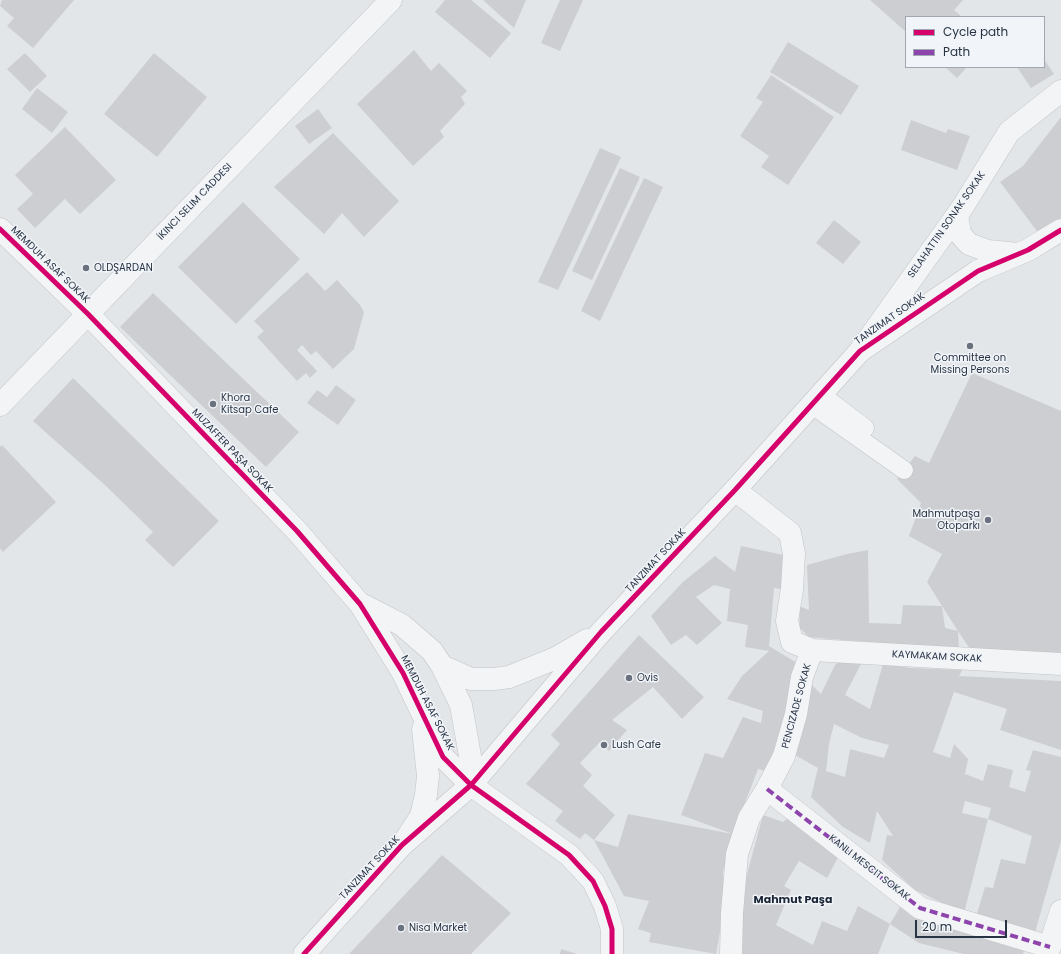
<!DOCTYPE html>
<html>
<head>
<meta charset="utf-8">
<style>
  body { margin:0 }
  #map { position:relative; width:1061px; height:954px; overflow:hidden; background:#e3e6e9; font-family:Poppins,sans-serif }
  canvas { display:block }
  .legend { position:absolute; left:905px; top:16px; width:140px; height:52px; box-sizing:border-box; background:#f1f4f8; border:1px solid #a1a7b0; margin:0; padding:5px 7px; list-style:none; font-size:12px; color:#283444 }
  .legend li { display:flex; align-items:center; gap:8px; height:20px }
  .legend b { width:20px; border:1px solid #a1a7b0 }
  .scale { position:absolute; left:915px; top:920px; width:92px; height:18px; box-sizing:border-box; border:2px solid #283444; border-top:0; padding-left:5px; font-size:12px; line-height:14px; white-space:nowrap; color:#283444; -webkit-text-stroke:3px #f1f4f8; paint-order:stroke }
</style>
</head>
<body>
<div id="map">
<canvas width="1061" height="954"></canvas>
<ul class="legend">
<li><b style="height:5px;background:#d6006c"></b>Cycle path</li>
<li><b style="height:5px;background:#8e44ad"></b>Path</li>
</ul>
<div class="scale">20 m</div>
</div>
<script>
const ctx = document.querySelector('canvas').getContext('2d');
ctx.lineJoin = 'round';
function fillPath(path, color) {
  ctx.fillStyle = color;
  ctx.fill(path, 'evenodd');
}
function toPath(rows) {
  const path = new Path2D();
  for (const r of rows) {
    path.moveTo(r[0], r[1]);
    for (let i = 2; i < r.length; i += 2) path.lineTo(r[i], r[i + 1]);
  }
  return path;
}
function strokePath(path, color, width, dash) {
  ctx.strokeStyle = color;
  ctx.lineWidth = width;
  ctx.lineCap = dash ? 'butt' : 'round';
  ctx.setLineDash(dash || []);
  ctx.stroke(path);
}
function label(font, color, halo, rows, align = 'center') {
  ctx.font = font + ' Poppins,sans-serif';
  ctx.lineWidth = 3;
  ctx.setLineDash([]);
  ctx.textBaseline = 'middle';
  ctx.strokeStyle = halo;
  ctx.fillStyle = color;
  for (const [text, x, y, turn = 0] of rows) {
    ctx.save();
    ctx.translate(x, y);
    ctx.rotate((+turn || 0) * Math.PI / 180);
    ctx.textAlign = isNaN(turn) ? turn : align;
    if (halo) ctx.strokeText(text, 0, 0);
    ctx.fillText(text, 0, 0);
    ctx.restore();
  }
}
fillPath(toPath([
  [2,0,74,0,33,48,7,26,14,18,0,6],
  [445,0,471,0,511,33,490,58,435,12],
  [483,0,526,0,514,28],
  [560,0,583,0,560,51,541,43],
  [870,0,963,0,954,10,962,17,906,17,906,32],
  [788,42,859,86,841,115,770,72],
  [414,50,431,71,439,63,467,91,461,97,465,104,440,131,444,137,413,166,357,104],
  [25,53,47,76,30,92,7,69],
  [154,53,207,97,157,157,104,114],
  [1044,59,1054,74,1031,88,1017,67,1044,67],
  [945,67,967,67,957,78],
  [771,75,834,117,788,185,761,167,769,156,740,136,763,102,756,98],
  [37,88,68,112,52,133,22,109],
  [318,109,332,128,309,144,295,126],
  [1061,117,1061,232,1046,243,1000,182,1023,166],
  [911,120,946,133,948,129,970,136,957,170,901,150],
  [65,127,116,180,80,214,65,199,35,228,17,209,33,194,15,175],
  [333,133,399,201,364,237,342,213,324,234,274,187],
  [600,148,621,157,558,290,538,282],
  [620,168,640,177,592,280,572,271],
  [644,178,663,187,600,321,581,311],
  [243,202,300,259,236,324,178,267],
  [834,220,861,242,843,264,816,243],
  [307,272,325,291,337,280,360,305,364,312,354,349,333,369,316,351,311,355,302,345,297,350,317,371,310,378,306,373,297,381,257,337,264,331,254,321],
  [153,293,299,432,266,467,120,327],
  [972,373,1061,411,1061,654,972,652,958,631,959,650,809,637,800,628,799,606,809,610,807,565,847,554,868,550,869,623,901,624,903,605,942,606,927,582,942,554,909,536,921,503,897,479,915,456,929,463],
  [942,606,958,631,945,628],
  [73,378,219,521,173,567,145,540,153,532,106,486,33,421],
  [336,385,356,400,338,425,307,403,317,390,327,397],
  [2,445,56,502,3,552,0,548,0,447],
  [741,546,788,556,781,589,774,588,769,646,797,663,780,738,766,771,758,769,733,834,681,815,705,753,723,758,743,717,761,723,763,711,727,699,742,676,769,651,745,647,748,625,727,621,730,589,714,585,696,597,722,623,697,645,686,635,671,645,651,616,683,582,715,556,735,572],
  [639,635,704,697,682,719,653,687,612,720,627,730,609,751,600,742,580,763,592,775,583,786,615,815,594,840,585,833,580,839,555,821,563,811,526,784,560,744,551,735],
  [840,661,861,664,845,695,870,709,883,664,911,668,962,670,959,676,1061,681,1061,750,1000,730,1007,709,954,692,933,752,950,758,954,744,968,759,965,774,983,781,988,764,1013,770,1009,787,1025,792,1031,771,1026,770,1033,750,1061,757,1061,841,1034,936,975,920,985,887,993,888,1001,859,1025,864,1032,836,988,819,964,913,915,890,882,860,887,835,893,836,877,811,870,843,843,827,811,797,818,768,795,755,811,684,821,694,835,665],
  [834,724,862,738,889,745,884,758,850,749,845,777,826,771,829,744],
  [965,801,991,808,988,819,962,813],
  [628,814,733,834,723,872,723,915,716,954,649,942,651,933,638,929,649,901,624,896,594,840,618,847],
  [763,815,783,822,788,818,841,852,827,878,799,861,784,886,791,890,776,925,813,945,822,921,847,931,858,906,890,924,904,900,1026,941,1023,954,964,954,919,943,890,924,878,954,738,954,743,889],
  [442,855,511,913,471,954,349,954],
  [561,949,577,954,560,954]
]), '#ccced1');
const service = toPath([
  [820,394,865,428],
  [812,405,904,470]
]);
const pedestrian = toPath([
  [767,789,920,908,1050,947]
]);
const minor = toPath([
  [957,215,960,234,969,244,988,251,1018,254],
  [860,351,962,208,1009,132,1061,91],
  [735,490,790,533,794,554,792,589,787,621,792,642,812,650,1061,664],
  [304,954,402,845,471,785],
  [731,954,732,913,737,854,749,818,767,789,784,756,796,714,802,677,812,650],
  [1047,954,1061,911]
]);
const tertiary = toPath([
  [0,229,88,314,268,501,297,531,360,604,403,673,443,757,471,785,569,855,593,881,605,906,612,929,612,954],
  [0,405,391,0],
  [361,604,402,625,432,651,442,666,461,705,470,756,471,785],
  [442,666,471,679,494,679,509,677,556,658,587,640],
  [471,785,601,632,735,490,860,351,978,271,1028,250,1061,230],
  [402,845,421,816,426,795,428,776,423,729]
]);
strokePath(service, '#c1c4c7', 19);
strokePath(pedestrian, '#c1c4c7', 23);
strokePath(minor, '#c1c4c7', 23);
strokePath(tertiary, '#c1c4c7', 23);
strokePath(service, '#f3f4f5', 18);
strokePath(pedestrian, '#f3f4f5', 22);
strokePath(minor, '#f3f4f5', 22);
strokePath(tertiary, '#f3f4f5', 22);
strokePath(toPath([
  [767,789,920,908,1050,947]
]), '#8e44ad', 4, [8, 4]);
strokePath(toPath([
  [0,229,88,314,268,501,297,531,360,604,403,673,443,757,471,785,569,855,593,881,605,906,612,929,612,954],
  [304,954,402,845,471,785,601,632,735,490,860,351,978,271,1028,250,1061,230]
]), '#d6006c', 5);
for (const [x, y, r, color] of [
  [86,268,4,"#69727e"],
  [970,346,4,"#69727e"],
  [213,404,4,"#69727e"],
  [988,520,4,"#69727e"],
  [629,678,4,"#69727e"],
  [604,745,4,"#69727e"],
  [401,928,4,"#69727e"]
]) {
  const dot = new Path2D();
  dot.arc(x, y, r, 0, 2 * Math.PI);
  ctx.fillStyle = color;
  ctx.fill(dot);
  strokePath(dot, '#f1f4f8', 1.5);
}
label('10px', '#283444', '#f1f4f8', [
  ["İKINCI SELIM CADDESI",195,202,-46],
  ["SELAHATTIN SONAK SOKAK",947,225,-55],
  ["MEMDUH ASAF SOKAK",50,265,44],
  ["TANZIMAT SOKAK",890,319,-35],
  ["MUZAFFER PAŞA SOKAK",232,451,46],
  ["TANZIMAT SOKAK",656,561,-47],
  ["KAYMAKAM SOKAK",937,657,3],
  ["MEMDUH ASAF SOKAK",427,703,63],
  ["PENCIZADE SOKAK",797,706,-75],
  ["TANZIMAT SOKAK",370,868,-47],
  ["KANLI MESCIT SOKAK",869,868,38]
]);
label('10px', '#283444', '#f1f4f8', [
  ["OLDŞARDAN",94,268],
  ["Committee on",970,358,"center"],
  ["Missing Persons",970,370,"center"],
  ["Khora",221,398],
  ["Kitsap Cafe",221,410],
  ["Mahmutpaşa",980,514,"right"],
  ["Otoparkı",980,526,"right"],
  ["Ovis",637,678],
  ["Lush Cafe",612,745],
  ["Nisa Market",409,928]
], 'left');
label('bold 11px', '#1a2535', '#f1f4f8', [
  ["Mahmut Paşa",793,900]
]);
</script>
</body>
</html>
